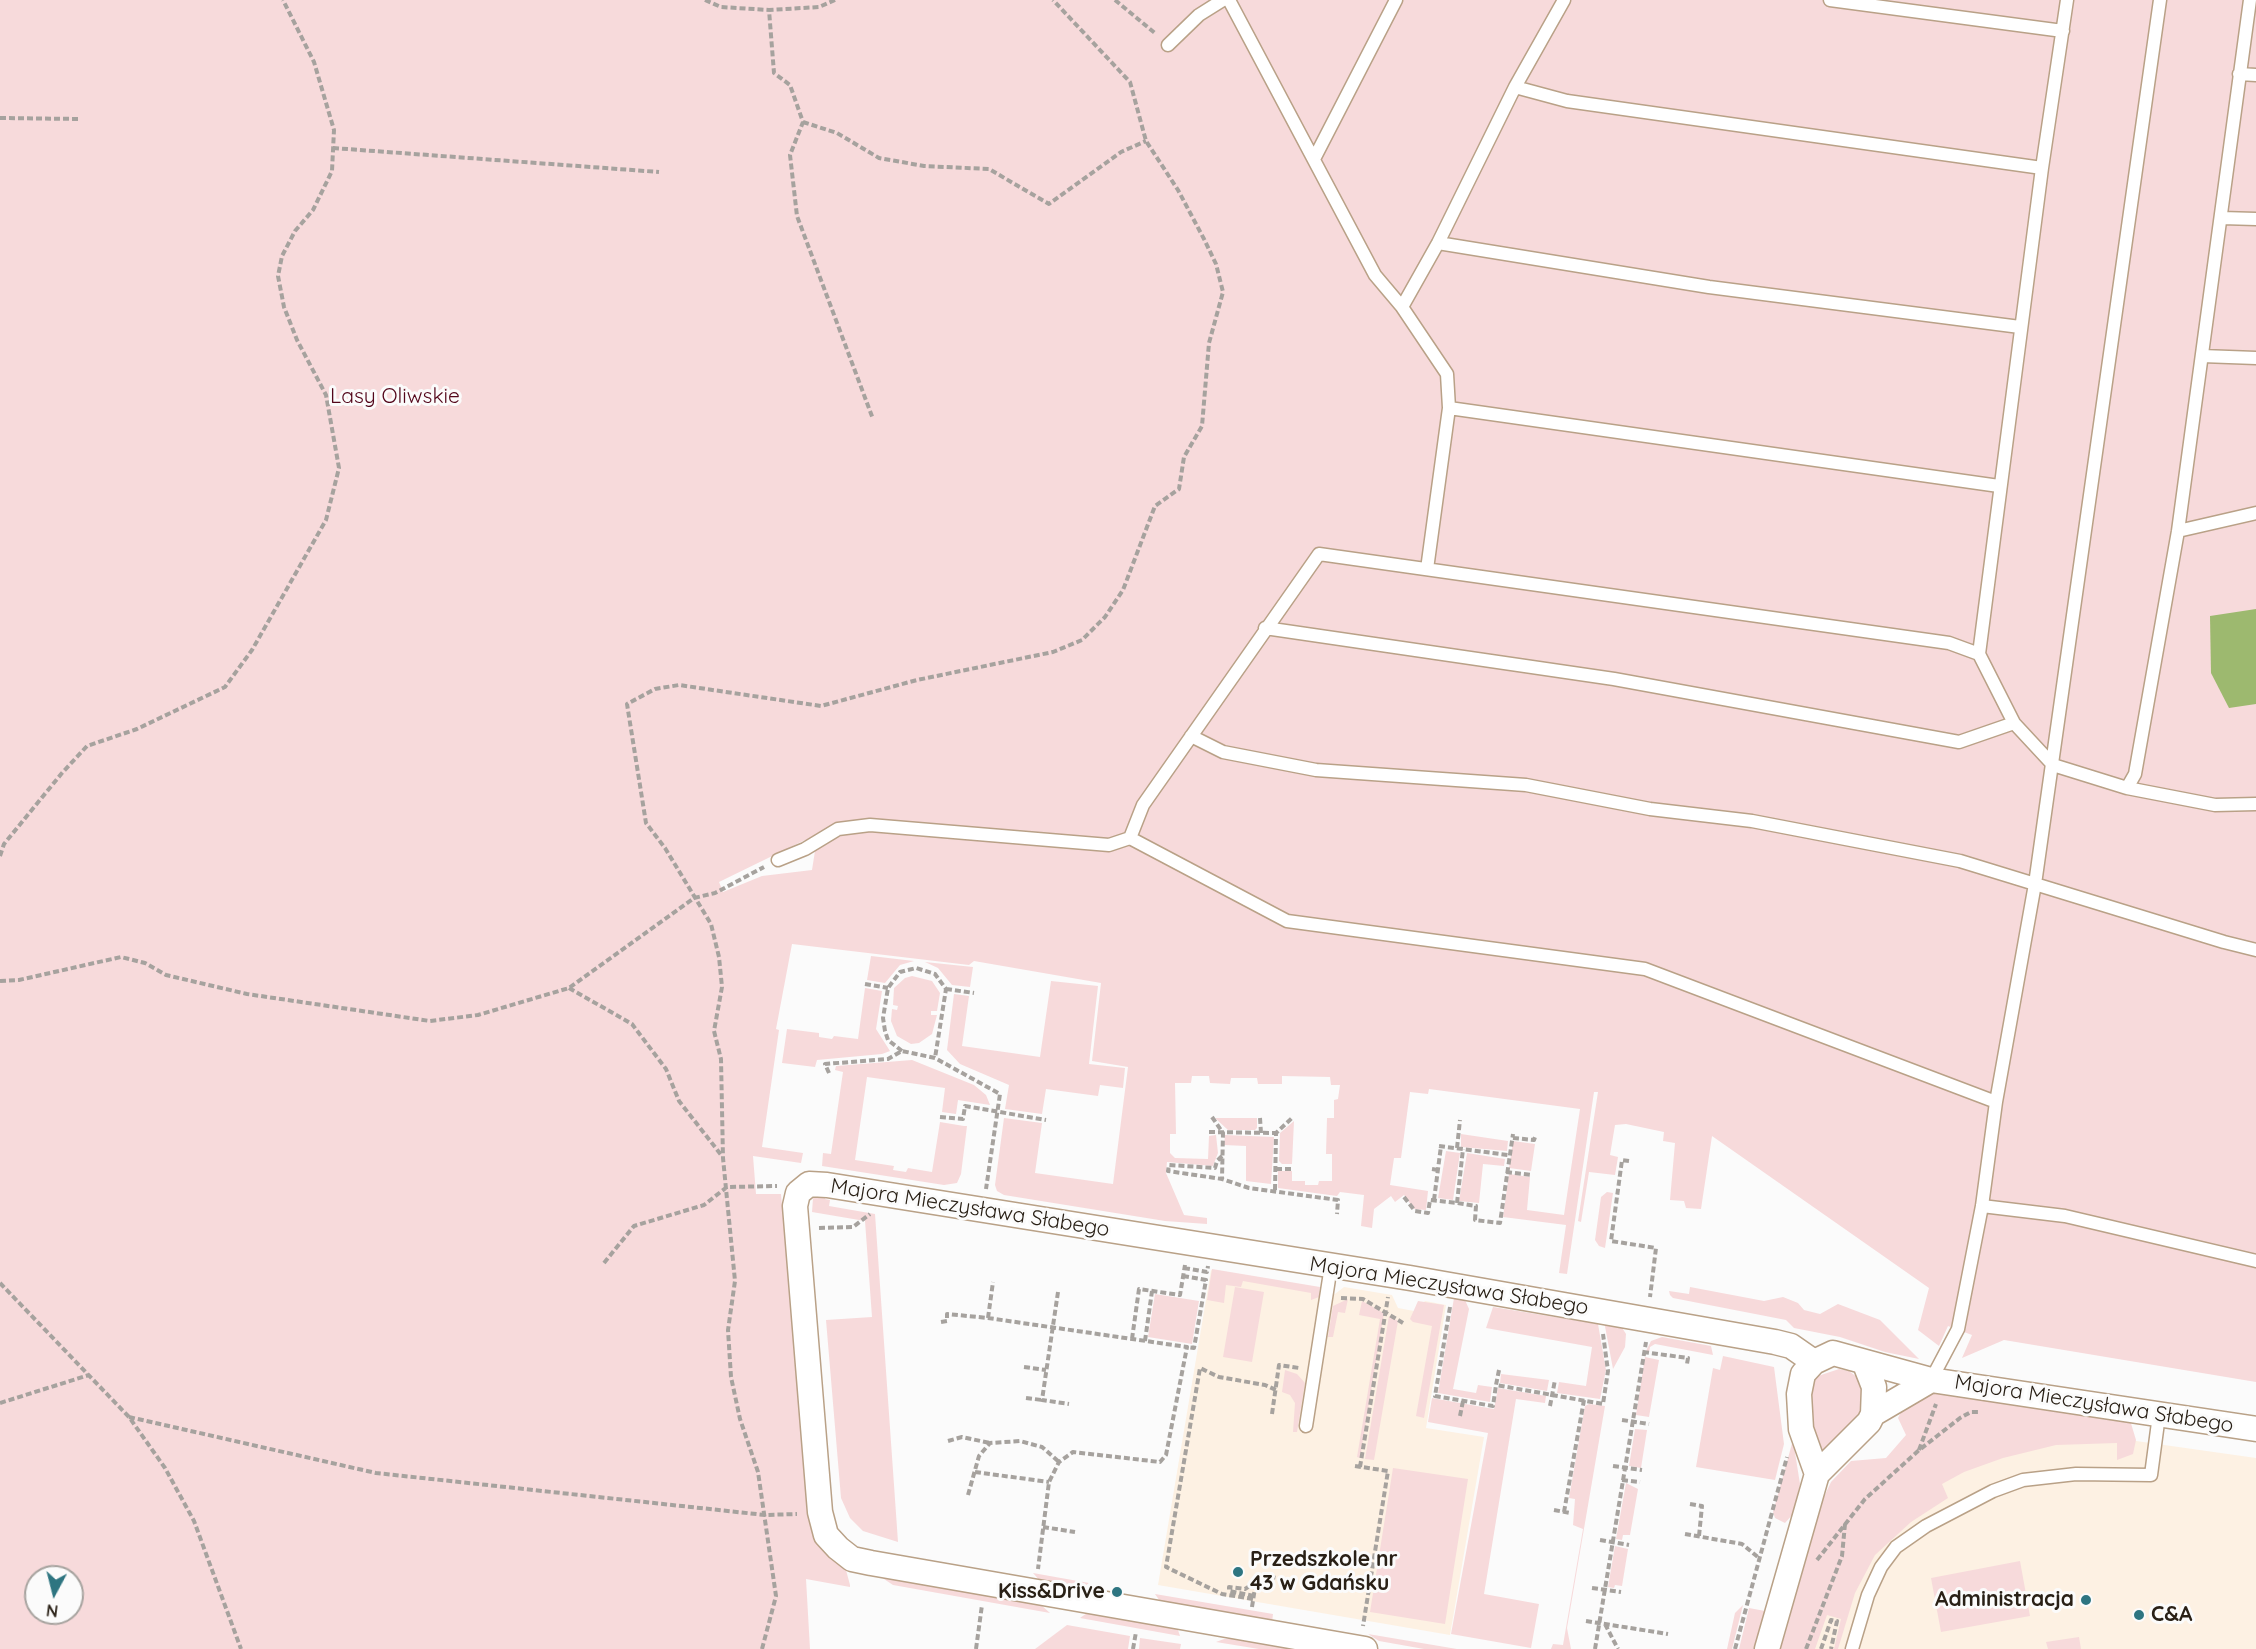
<!DOCTYPE html>
<html>
<head>
<meta charset="utf-8">
<style>
  body { margin:0 }
  #map { position:relative; width:2256px; height:1649px; overflow:hidden; background:#fbfbfb; font-family:Quicksand,sans-serif }
  canvas { display:block }
  .north { position:absolute; left:24px; top:1565px; width:60px; height:60px; box-sizing:border-box; background:#fbfbfb; border:2px solid #a7a39f; border-radius:50%; rotate:187deg; font-size:16px; font-weight:700; line-height:24px; text-align:center; color:#292016 }
  .north::after { content:''; display:block; margin:auto; width:21px; height:27px; background:#2e7581; clip-path:polygon(50% 0,100% 100%,50% 72%,0 100%) }
</style>
</head>
<body>
<div id="map">
<canvas width="2256" height="1649"></canvas>
<div class="north">N</div>
</div>
<script>
const ctx = document.querySelector('canvas').getContext('2d');
ctx.lineJoin = 'round';
function fillPath(path, color) {
  ctx.fillStyle = color;
  ctx.fill(path, 'evenodd');
}
function toPath(rows) {
  const path = new Path2D();
  for (const r of rows) {
    path.moveTo(r[0], r[1]);
    for (let i = 2; i < r.length; i += 2) path.lineTo(r[i], r[i + 1]);
  }
  return path;
}
function strokePath(path, color, width, dash) {
  ctx.strokeStyle = color;
  ctx.lineWidth = width;
  ctx.lineCap = dash ? 'butt' : 'round';
  ctx.setLineDash(dash || []);
  ctx.stroke(path);
}
function label(font, color, halo, rows, align = 'center') {
  ctx.font = font + ' Quicksand,sans-serif';
  ctx.lineWidth = 6;
  ctx.setLineDash([]);
  ctx.textBaseline = 'middle';
  ctx.strokeStyle = halo;
  ctx.fillStyle = color;
  for (const [text, x, y, turn = 0] of rows) {
    ctx.save();
    ctx.translate(x, y);
    ctx.rotate((+turn || 0) * Math.PI / 180);
    ctx.textAlign = isNaN(turn) ? turn : align;
    if (halo) ctx.strokeText(text, 0, 0);
    ctx.fillText(text, 0, 0);
    ctx.restore();
  }
}
fillPath(toPath([
  [1211,1270,1335,1294,1344,1287,1392,1295,1398,1308,1414,1311,1425,1301,1446,1305,1426,1428,1484,1437,1450,1635,1158,1585],
  [1967,1417,2256,1458,2256,1649,1813,1649,1847,1555]
]), '#fdf1e3');
fillPath(toPath([
  [0,0,2256,0,2256,1382,2004,1340,1962,1358,1972,1335,1948,1326,1939,1346,1918,1330,1929,1288,1712,1136,1701,1209,1686,1208,1684,1201,1670,1200,1675,1143,1663,1141,1664,1132,1626,1124,1615,1125,1610,1155,1618,1157,1615,1175,1589,1172,1581,1222,1578,1221,1598,1092,1594,1092,1567,1274,1559,1273,1566,1225,1503,1217,1509,1174,1530,1177,1527,1210,1564,1215,1580,1109,1429,1089,1428,1094,1410,1092,1401,1158,1394,1158,1390,1185,1428,1191,1426,1210,1414,1209,1404,1195,1395,1202,1391,1196,1374,1209,1372,1228,1361,1226,1364,1195,1340,1192,1337,1196,1278,1188,1278,1171,1292,1171,1292,1181,1305,1181,1305,1185,1318,1185,1319,1181,1332,1181,1332,1154,1326,1154,1327,1118,1334,1118,1334,1100,1338,1099,1340,1085,1331,1085,1330,1077,1282,1076,1282,1084,1258,1084,1257,1078,1231,1078,1230,1084,1210,1083,1209,1076,1192,1076,1191,1083,1175,1083,1176,1134,1170,1134,1170,1153,1175,1158,1208,1159,1209,1136,1216,1135,1218,1153,1213,1166,1167,1162,1166,1173,1184,1215,1207,1218,1207,1224,1165,1221,1004,1195,997,1191,995,1185,1004,1118,1042,1123,1035,1173,1113,1184,1128,1067,1092,1061,1101,983,974,961,969,965,792,944,776,1029,779,1030,762,1147,803,1153,801,1163,753,1156,756,1194,781,1194,808,1504,846,1570,850,1585,850,1587,806,1579,810,1649,0,1649],
  [805,840,815,851,812,870,762,876,723,892,719,882],
  [36,1577,72,1577,72,1613,36,1613],
  [871,956,914,961,900,965,885,983,867,980],
  [925,962,973,967,970,987,952,985,938,968],
  [912,976,932,981,940,993,937,1011,931,1011,931,1015,937,1015,932,1034,919,1043,911,1044,897,1036,891,1021,892,1009,897,1010,898,1006,893,1005,894,988,905,978],
  [1051,981,1098,986,1089,1064,1125,1068,1123,1088,1100,1085,1098,1096,1046,1089,1042,1114,1005,1109,1009,1085,960,1064,947,1050,954,994,969,996,962,1046,1040,1057],
  [865,988,882,991,876,1029,890,1051,882,1054,817,1060,815,1067,782,1063,787,1029,819,1033,819,1037,832,1039,834,1036,858,1039],
  [912,1060,974,1085,986,1095,990,1105,958,1100,956,1114,942,1112,945,1088,867,1077,855,1160,894,1166,893,1170,906,1172,908,1168,932,1172,940,1122,964,1126,967,1126,961,1174,957,1183,944,1185,822,1166,823,1153,831,1154,843,1072,835,1070,836,1066],
  [1215,1118,1257,1118,1257,1128,1255,1130,1228,1130],
  [1294,1121,1292,1164,1282,1164,1279,1161,1280,1133],
  [1461,1134,1508,1141,1507,1151,1461,1147],
  [1225,1135,1274,1137,1271,1184,1246,1181,1246,1146,1224,1145],
  [1513,1141,1535,1144,1531,1171,1509,1168],
  [1446,1151,1460,1153,1453,1200,1438,1198],
  [1467,1153,1505,1159,1504,1166,1483,1164,1479,1203,1459,1201],
  [1607,1192,1613,1193,1605,1248,1599,1246,1595,1240,1601,1197],
  [825,1194,825,1199,830,1200,829,1206,875,1214,898,1542,863,1531,850,1518,841,1498,826,1320,872,1317,865,1221,812,1212,813,1198],
  [1212,1269,1320,1287,1319,1297,1311,1300,1311,1293,1243,1281,1241,1287,1226,1285,1224,1303,1207,1300],
  [1235,1287,1264,1292,1252,1362,1223,1357],
  [1690,1287,1764,1301,1783,1297,1798,1303,1804,1310,1820,1314,1838,1304,1880,1320,1919,1359,1885,1352,1840,1337,1794,1328,1786,1320,1673,1298,1670,1295,1669,1291,1689,1294],
  [1155,1294,1199,1301,1192,1344,1148,1337],
  [1454,1298,1465,1300,1469,1309,1453,1389,1476,1393,1478,1385,1492,1387,1490,1402,1438,1393],
  [1348,1299,1345,1313,1338,1312,1333,1337,1328,1337,1333,1306],
  [1362,1301,1384,1313,1360,1458,1357,1457,1380,1319,1359,1315],
  [1418,1301,1444,1305,1424,1418,1416,1416,1432,1326,1413,1322,1410,1319],
  [1493,1307,1598,1324,1606,1370,1600,1399,1557,1393,1559,1382,1586,1386,1592,1347,1486,1328],
  [1389,1316,1398,1321,1374,1460,1365,1459],
  [1604,1321,1621,1326,1626,1334,1625,1347,1613,1369],
  [1662,1337,1711,1346,1713,1355,1655,1344,1650,1347,1649,1352,1646,1351,1651,1341],
  [1723,1356,1774,1367,1784,1444,1775,1480,1696,1467,1713,1368,1720,1370],
  [1645,1357,1659,1360,1649,1417,1636,1415],
  [1839,1369,1849,1371,1862,1381,1865,1409,1822,1459,1807,1409,1812,1383,1818,1376],
  [1285,1370,1297,1374,1305,1383,1297,1432,1293,1432,1295,1403,1290,1395,1282,1392],
  [1501,1374,1549,1380,1547,1391,1500,1383],
  [1498,1388,1546,1396,1545,1403,1516,1399,1484,1594,1539,1604,1531,1648,1451,1634,1488,1433,1428,1422,1432,1398,1494,1409],
  [1938,1392,2130,1420,2136,1440,2133,1454,2117,1460,2117,1443,2056,1445,2003,1458,1964,1472,1942,1484,1948,1498,1911,1522,1875,1555,1855,1593,1838,1649,1834,1649,1841,1619,1827,1615,1815,1649,1780,1649,1823,1499,1831,1482,1851,1461,1886,1458,1906,1435,1898,1418,1902,1410,1928,1394],
  [1589,1404,1605,1406,1567,1628,1571,1649,1551,1649,1553,1644,1563,1645,1583,1529,1573,1525,1575,1499,1569,1498,1585,1406],
  [1635,1429,1647,1430,1641,1468,1629,1466],
  [1793,1440,1800,1484,1793,1514,1785,1523,1775,1518,1773,1512],
  [1393,1468,1468,1479,1445,1624,1370,1612],
  [1626,1483,1638,1489,1630,1535,1623,1535,1622,1540,1616,1539],
  [1615,1546,1628,1549,1622,1586,1615,1585,1614,1588,1608,1587],
  [2020,1561,2030,1616,1941,1632,1931,1578],
  [1033,1573,1089,1583,1080,1590,1041,1582],
  [878,1575,1040,1604,1050,1613,893,1585],
  [1155,1594,1273,1614,1272,1623,1162,1604],
  [1743,1605,1732,1649,1727,1649,1735,1613],
  [1749,1608,1765,1611,1755,1649,1739,1649],
  [1087,1613,1172,1627,1178,1630,1180,1636,1080,1618],
  [1067,1625,1130,1636,1128,1649,1035,1649],
  [1368,1634,1457,1649,1424,1649,1379,1641],
  [2079,1637,2081,1649,2048,1649,2046,1642],
  [1140,1638,1181,1644,1180,1649,1139,1649],
  [1224,1639,1239,1639,1299,1649,1259,1649,1216,1642]
]), '#f7dadb');
fillPath(toPath([
  [2256,609,2256,704,2229,708,2211,673,2210,616]
]), '#9db96f');
const lane = toPath([
  [1229,0,1375,275,1402,307,1438,243,1515,87,1564,0],
  [1830,0,2063,31],
  [2067,0,2042,168,1979,654,2014,723,2053,765,2127,788,2135,774,2178,531,2250,0],
  [1168,45,1199,15,1223,0],
  [2239,74,2256,75],
  [1515,87,1567,101,2042,168],
  [1314,159,1396,0],
  [2222,218,2256,219],
  [1438,243,1709,287,2020,327],
  [1402,307,1447,374,1449,408,1427,569],
  [2202,356,2256,358],
  [1449,408,1999,486],
  [2178,531,2256,513],
  [1265,628,1614,679,1959,742,2014,723],
  [1191,736,1223,752,1316,770,1526,785,1650,809,1752,821,1960,861,2224,942,2256,950],
  [2127,788,2215,805,2256,804],
  [1130,838,1143,805,1319,554,1949,643,1979,654],
  [778,860,805,849,838,829,870,825,1109,845,1130,838,1287,921,1645,969,1996,1102],
  [1982,1206,2065,1216,2256,1261],
  [1931,1380,1958,1329,1982,1206,1996,1102,2035,884,2160,0],
  [1306,1426,1331,1266],
  [1852,1649,1868,1595,1881,1567,1896,1547,1926,1526,1993,1491,2023,1480,2076,1474,2151,1475,2159,1415]
]);
const street = toPath([
  [1873,1414,1931,1380],
  [1817,1474,1801,1429,1799,1394,1803,1374,1814,1362,1833,1353,1931,1380,2256,1429],
  [1365,1649,871,1563,852,1559,838,1548,826,1535,820,1512,795,1206,798,1193,809,1184,827,1185,1410,1278,1775,1342,1791,1346,1814,1362],
  [1767,1649,1817,1474,1869,1422,1873,1414,1874,1387,1865,1364]
]);
strokePath(lane, '#b9a187', 15);
strokePath(street, '#b9a187', 27);
strokePath(toPath([
  [705,0,721,7,769,10],
  [835,0,819,7,769,10,774,73,790,85,803,122,790,155,797,216,873,419],
  [1115,0,1156,34],
  [0,118,81,119],
  [803,122,837,133,879,158,924,166,989,169,1049,204,1121,152,1146,141],
  [333,148,659,172],
  [0,856,4,844,62,773,87,746,137,729,225,687,252,650,326,520,339,468,326,395,297,340,284,307,278,276,282,256,295,231,313,210,332,171,334,130,314,62,283,0],
  [0,981,19,980,121,957,145,963,166,975,247,994,430,1021,478,1015,569,988,694,898,715,893,764,867],
  [865,984,888,988],
  [569,988,632,1024,666,1069,679,1101,722,1156],
  [946,989,974,993],
  [902,1051,888,1040,885,1031,883,1018,888,988,900,972,916,968,935,974,946,989,935,1058],
  [829,1073,825,1064,888,1059,902,1051,935,1058,1000,1094,986,1189],
  [940,1117,963,1119,965,1106,1046,1120],
  [1212,1117,1223,1133,1222,1179],
  [1260,1118,1261,1133],
  [1209,1132,1276,1133],
  [1513,1138,1534,1140,1535,1137],
  [1439,1146,1508,1155],
  [1457,1148,1460,1120],
  [1222,1156,1217,1161,1215,1168,1169,1165,1168,1171,1222,1179,1249,1188,1338,1200,1337,1214],
  [1629,1161,1622,1160,1611,1241,1656,1248,1650,1297],
  [1276,1169,1293,1169],
  [1432,1169,1438,1170],
  [1506,1172,1532,1175],
  [1275,1190,1276,1133,1292,1118],
  [1404,1197,1415,1211,1428,1213,1430,1200,1457,1203,1476,1206,1475,1220,1500,1223,1513,1134],
  [1434,1200,1441,1146],
  [1457,1203,1463,1149],
  [819,1228,853,1227,870,1214],
  [604,1263,634,1226,704,1205,727,1187,777,1186],
  [1184,1268,1207,1272,1208,1266],
  [1183,1276,1206,1280,1194,1348,1187,1347],
  [0,1283,129,1417,165,1468,194,1521,241,1649],
  [1058,1292,1042,1400,1069,1404],
  [1341,1298,1363,1299,1403,1323],
  [1450,1307,1435,1396,1493,1406,1496,1385],
  [988,1318,993,1282],
  [941,1322,947,1321,947,1314,988,1318,1187,1347,1166,1455,1160,1462,1073,1452,1059,1462,1049,1482,1038,1569],
  [1132,1339,1139,1289,1180,1295,1185,1265],
  [1145,1341,1152,1291],
  [1643,1352,1688,1358,1687,1364],
  [1024,1367,1046,1370],
  [1499,1370,1496,1385,1603,1404,1608,1371,1603,1334],
  [1026,1398,1042,1400],
  [0,1403,89,1375],
  [1550,1406,1555,1380],
  [1272,1414,1279,1365,1299,1368],
  [1460,1416,1463,1401],
  [129,1417,376,1473,765,1515,797,1514],
  [1622,1420,1649,1424],
  [948,1441,962,1437,990,1443],
  [1919,1450,1936,1404],
  [1355,1466,1388,1471,1363,1626],
  [1613,1466,1642,1470],
  [1360,1467,1388,1297],
  [975,1472,1049,1482],
  [1622,1480,1640,1482],
  [968,1495,979,1456,990,1443,1020,1441,1042,1447,1059,1462],
  [1690,1504,1702,1506,1699,1536],
  [1554,1510,1570,1513],
  [1564,1512,1584,1400],
  [1043,1527,1075,1532],
  [1685,1534,1742,1544,1759,1558],
  [1600,1540,1629,1545],
  [1817,1560,1865,1499,1918,1451,1960,1418,1971,1412,1980,1412],
  [1592,1588,1621,1592],
  [1254,1596,1229,1591,1229,1587,1245,1589,1256,1582],
  [1253,1599,1222,1594,1166,1567,1200,1368,1219,1377,1265,1385,1276,1390],
  [1252,1607,1257,1575,1278,1578],
  [1586,1621,1668,1634],
  [1605,1624,1618,1649],
  [762,1649,776,1596,758,1472,740,1419,731,1377,728,1330,735,1281,723,1158,721,1059,714,1031,722,987,719,957,711,924,665,848,646,823,627,704,655,689,679,685,821,706,917,680,1053,652,1082,640,1105,617,1123,590,1155,506,1179,489,1184,457,1202,426,1209,343,1223,292,1216,264,1204,239,1178,190,1146,141,1130,82,1053,0],
  [976,1649,982,1605],
  [1133,1649,1136,1632],
  [1595,1649,1646,1342],
  [1735,1649,1787,1457],
  [1806,1649,1842,1556,1845,1524],
  [1821,1649,1831,1620,1837,1621,1831,1649]
]), '#a6a29e', 4, [6, 3]);
strokePath(lane, '#fff', 12);
strokePath(street, '#fff', 24);
for (const [x, y, r, color] of [
  [1238,1572,6,"#2e7581"],
  [1117,1592,6,"#2e7581"],
  [2086,1600,6,"#2e7581"],
  [2139,1615,6,"#2e7581"]
]) {
  const dot = new Path2D();
  dot.arc(x, y, r, 0, 2 * Math.PI);
  ctx.fillStyle = color;
  ctx.fill(dot);
  strokePath(dot, '#fbfbfb', 2);
}
label('21px', '#53061a', '#fbfbfb', [
  ["Lasy Oliwskie",395,397]
]);
label('21px', '#292016', '#fbfbfb', [
  ["Majora Mieczysława Słabego",970,1208,9],
  ["Majora Mieczysława Słabego",1449,1286,9],
  ["Majora Mieczysława Słabego",2094,1404,9]
]);
label('bold 21px', '#292016', '#fbfbfb', [
  ["Przedszkole nr",1250,1560],
  ["43 w Gdańsku",1250,1584],
  ["Kiss&Drive",1105,1592,"right"],
  ["Administracja",2074,1600,"right"],
  ["C&A",2151,1615]
], 'left');
</script>
</body>
</html>
